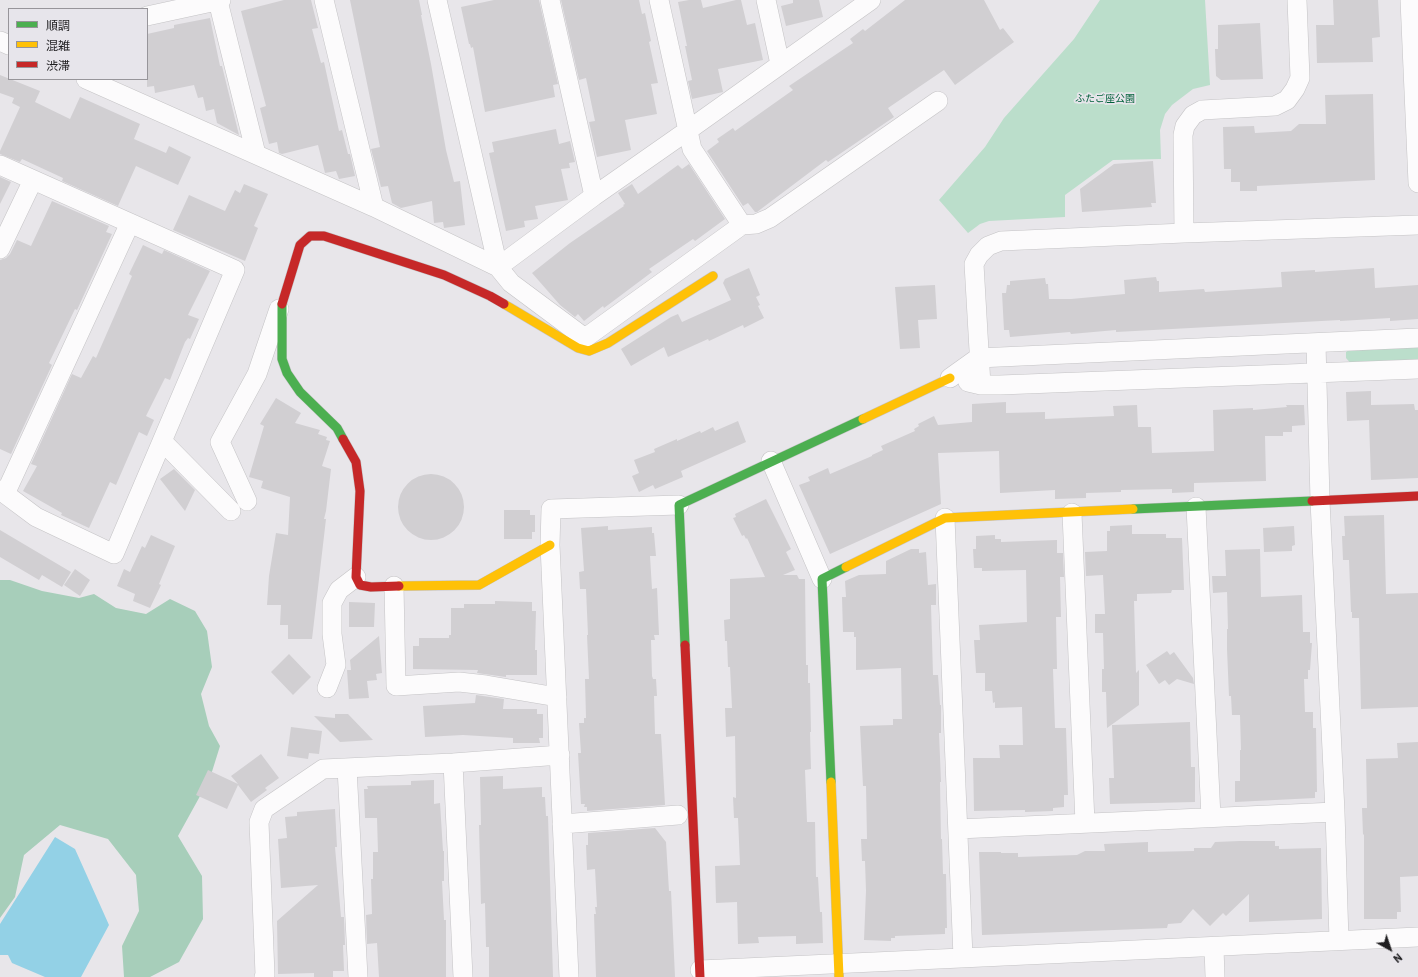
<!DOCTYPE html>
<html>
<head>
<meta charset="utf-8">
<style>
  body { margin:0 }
  #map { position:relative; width:1418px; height:977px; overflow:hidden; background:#e8e6ea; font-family:Barlow,"Noto Sans JP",sans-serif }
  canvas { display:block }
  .legend { position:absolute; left:8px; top:8px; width:140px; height:72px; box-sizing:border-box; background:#e7e5eb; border:1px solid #97959a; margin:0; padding:5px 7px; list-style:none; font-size:12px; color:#1f1e20 }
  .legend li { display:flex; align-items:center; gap:8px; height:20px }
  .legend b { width:20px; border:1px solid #97959a }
  .north { position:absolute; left:1370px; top:929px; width:40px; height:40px; -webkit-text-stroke:3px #e7e5eb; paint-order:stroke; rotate:140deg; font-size:11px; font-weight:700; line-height:16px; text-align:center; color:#1f1e20 }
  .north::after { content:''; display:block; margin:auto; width:14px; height:18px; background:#1f1e20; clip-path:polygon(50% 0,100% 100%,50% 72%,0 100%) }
</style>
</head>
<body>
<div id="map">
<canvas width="1418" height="977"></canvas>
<ul class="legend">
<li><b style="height:5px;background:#4caf50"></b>順調</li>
<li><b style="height:5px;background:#ffc107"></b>混雑</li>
<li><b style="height:5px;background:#c62828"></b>渋滞</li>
</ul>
<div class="north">N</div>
</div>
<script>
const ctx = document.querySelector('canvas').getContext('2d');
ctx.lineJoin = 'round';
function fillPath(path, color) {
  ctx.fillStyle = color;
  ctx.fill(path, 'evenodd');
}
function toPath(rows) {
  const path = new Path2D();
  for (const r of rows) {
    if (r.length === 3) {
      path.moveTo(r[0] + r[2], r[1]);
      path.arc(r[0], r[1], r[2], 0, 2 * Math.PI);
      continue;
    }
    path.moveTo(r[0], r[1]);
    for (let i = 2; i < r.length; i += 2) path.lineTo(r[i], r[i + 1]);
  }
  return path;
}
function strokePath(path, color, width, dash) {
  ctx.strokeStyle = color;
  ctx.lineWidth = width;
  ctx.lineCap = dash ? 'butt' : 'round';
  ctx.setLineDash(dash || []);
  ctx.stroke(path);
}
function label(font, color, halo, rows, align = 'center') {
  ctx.font = font + ' Barlow,"Noto Sans JP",sans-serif';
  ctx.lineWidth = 3.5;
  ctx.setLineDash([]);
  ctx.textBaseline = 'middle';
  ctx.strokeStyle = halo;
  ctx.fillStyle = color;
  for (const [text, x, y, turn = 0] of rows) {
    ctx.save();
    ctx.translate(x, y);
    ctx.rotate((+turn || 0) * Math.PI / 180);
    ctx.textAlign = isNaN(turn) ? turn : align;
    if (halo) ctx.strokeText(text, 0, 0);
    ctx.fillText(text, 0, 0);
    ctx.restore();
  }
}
fillPath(toPath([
  [1100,0,1205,0,1210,85,1193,89,1172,105,1165,114,1160,130,1161,159,1113,160,1065,195,1065,217,989,221,980,224,968,233,939,200,985,147,1004,118,1074,39],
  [1418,344,1418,363,1353,366,1346,358,1346,352,1353,347]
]), '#bbdecb');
fillPath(toPath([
  [0,580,10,580,42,591,79,598,94,594,116,608,146,614,170,599,195,611,207,631,212,667,201,694,209,726,220,746,210,778,178,836,202,876,203,919,179,962,150,977,124,977,122,946,139,911,136,875,108,839,60,825,24,855,15,897,0,918]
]), '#a7ceba');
fillPath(toPath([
  [55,837,75,849,109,925,81,977,45,977,12,963,8,955,0,955,0,924]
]), '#93d1e6');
fillPath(toPath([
  [284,0,311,0,318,28,312,29,321,63,324,62,339,131,342,130,348,154,350,154,355,176,339,179,336,171,325,173,318,145,282,154,279,153,277,142,269,144,260,108,266,106,241,11],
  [350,0,419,0,422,15,421,15,431,64,446,150,454,182,460,181,465,225,444,228,443,222,434,223,432,201,401,208,392,203,388,186,381,187,371,149,380,147],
  [494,0,539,0,558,84,553,85,555,97,485,112,473,47,471,48,470,44,469,44,461,7],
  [561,0,639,0,642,14,645,13,651,41,649,42,658,83,651,84,657,114,625,120,631,150,597,157,589,122,595,121,586,78,579,80],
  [689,0,701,0,703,8,736,0,741,0,747,25,755,23,763,60,718,69,723,92,692,99,688,81,692,80,685,46,687,46,678,2],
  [793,0,819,0,823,17,786,26,781,6,793,3],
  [905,0,984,0,1000,30,1003,28,1014,42,955,85,944,70,888,108,894,117,828,162,826,160,757,212,755,212,748,203,743,206,707,151,719,142,717,139,733,128,735,131,793,90,789,86,853,43,850,39,863,29,865,31],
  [1333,0,1378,0,1380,37,1372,38,1373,62,1317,63,1316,25,1334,25],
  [210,18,220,66,222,66,239,135,217,123,214,109,206,111,203,97,198,98,194,85,155,93,154,86,147,87,147,34,174,28,174,25],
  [1260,23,1263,79,1221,80,1216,76,1215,49,1218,49,1218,25],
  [0,75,40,91,35,102,70,119,80,97,140,124,134,139,166,153,169,146,191,157,178,185,136,166,118,206,62,181,63,178,22,159,20,162,0,154,0,151,20,107,12,103,14,98,0,93],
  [1373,94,1375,180,1257,186,1257,191,1240,191,1240,182,1231,182,1231,169,1224,169,1223,127,1254,126,1255,133,1291,131,1299,124,1326,124,1325,95],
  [556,129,559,144,570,141,575,162,569,163,570,168,561,169,568,200,535,206,538,219,524,221,525,227,506,231,489,153,494,152,492,142],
  [1153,161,1156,203,1151,203,1152,207,1082,212,1080,189,1114,164],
  [689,164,725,219,695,241,693,239,649,269,652,272,604,308,603,306,584,321,578,314,575,317,560,305,532,273,570,243,624,206,623,205,625,204,618,193,632,184,638,194,678,165,682,169],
  [0,177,11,182,0,204],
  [244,184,268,194,254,226,258,228,245,261,173,230,189,195,225,211,235,190,240,193],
  [52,201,109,226,106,232,112,234,77,310,75,309,49,363,52,365,11,454,0,449,0,260,6,258,10,254,17,240,31,246],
  [143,245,162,254,164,250,210,271,188,315,199,319,190,339,188,338,185,342,170,380,165,378,146,416,154,420,147,436,139,432,116,485,110,482,89,528,61,515,62,513,23,491,37,466,31,464,72,374,81,378,93,356,96,358,132,276,129,274],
  [749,268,760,295,756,297,760,305,758,306,764,318,744,328,743,325,709,341,708,339,668,357,664,347,631,366,621,349,671,317,678,314,682,322,731,300,723,283,725,279],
  [1374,268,1375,288,1418,285,1418,319,1390,321,1390,318,1340,321,1340,320,1116,332,1116,330,1071,334,1070,332,1010,337,1009,330,1004,330,1002,293,1006,293,1007,285,1010,285,1010,281,1045,278,1046,284,1048,284,1049,299,1071,299,1125,294,1124,280,1156,277,1157,281,1159,281,1159,292,1204,289,1205,292,1282,287,1281,272,1315,270,1315,272],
  [935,285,937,319,918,320,920,348,900,349,895,287],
  [1371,391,1371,405,1414,404,1415,410,1418,410,1418,478,1371,480,1369,420,1347,421,1346,392],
  [276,398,301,413,295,423,320,430,318,434,327,437,326,440,330,441,322,466,331,469,326,511,324,519,326,519,312,639,288,639,288,625,280,625,281,605,267,605,269,576,276,533,288,535,290,497,261,488,263,481,249,477,264,426,260,424],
  [1006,402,1006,413,1045,412,1045,419,1114,416,1113,406,1137,405,1138,427,1151,427,1152,453,1214,451,1213,410,1253,408,1253,410,1287,407,1286,405,1304,405,1305,425,1292,426,1292,432,1283,432,1283,436,1265,436,1266,481,1194,483,1194,492,1172,493,1172,489,1121,490,1121,492,1086,493,1086,498,1055,499,1055,490,1000,493,999,451,938,453,941,504,830,554,799,485,810,481,808,477,828,468,830,474,872,456,872,455,883,450,881,446,915,431,914,429,919,426,918,424,934,416,938,425,972,422,972,404],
  [738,421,746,442,681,471,683,477,655,489,653,485,639,492,632,476,639,473,634,460,655,452,654,449,677,439,677,441,700,431,701,433,713,427,715,431],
  [174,469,195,490,185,511,160,479],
  [431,507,33],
  [766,499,791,549,786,552,795,570,783,575,797,575,799,579,805,579,806,665,808,665,808,683,810,683,811,732,810,732,811,769,805,770,807,822,815,822,816,877,818,877,820,912,822,912,823,943,796,944,796,936,758,937,759,943,738,944,737,902,716,903,715,866,740,865,738,818,734,818,733,797,736,798,735,736,726,737,725,708,732,708,730,667,728,667,727,641,725,641,724,620,730,619,730,579,765,577,747,538,746,539,744,535,742,536,733,518,736,517,735,514],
  [504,510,530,510,530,515,535,515,535,532,532,532,532,539,504,539],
  [1384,515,1386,594,1418,593,1418,707,1361,709,1359,618,1352,618,1352,612,1351,612,1349,560,1343,560,1342,536,1345,536,1344,516],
  [1132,525,1132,534,1166,534,1166,538,1182,538,1184,590,1172,590,1171,593,1137,594,1137,601,1134,601,1136,673,1139,670,1139,705,1107,728,1106,692,1102,692,1102,669,1104,669,1103,633,1095,633,1095,614,1105,614,1103,575,1086,576,1085,552,1107,551,1107,531,1110,531,1110,526],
  [608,526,608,530,652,527,652,533,654,533,656,556,650,556,652,589,657,588,659,635,654,635,655,640,651,640,652,676,653,679,656,679,657,696,654,696,655,734,661,734,665,805,587,811,587,807,584,807,585,804,581,804,578,753,581,753,579,723,584,723,584,718,586,718,585,679,589,679,587,635,588,635,586,589,580,589,579,572,584,571,581,528],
  [1294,526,1295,545,1292,546,1292,551,1264,552,1263,528],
  [0,530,71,572,62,587,42,575,39,580,0,557],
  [151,535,175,546,159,584,161,585,150,608,133,601,135,594,117,586,124,569,130,572,142,546,145,548],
  [995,535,995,539,1001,539,1001,542,1057,540,1057,553,1063,553,1064,577,1060,577,1061,617,1056,617,1057,669,1053,669,1055,728,1066,728,1068,795,1064,795,1064,807,1053,808,1053,811,1025,812,1025,810,974,811,973,758,1000,758,999,745,1023,745,1022,707,995,708,995,702,993,703,992,691,985,691,985,673,976,673,974,640,980,640,979,625,1027,622,1026,570,982,571,982,568,974,568,973,549,976,549,976,536],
  [911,549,919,549,919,553,926,552,928,585,936,584,936,605,931,605,933,675,938,675,940,705,941,705,941,733,939,733,941,782,940,782,941,839,942,839,943,874,946,874,947,928,945,928,945,934,895,936,895,938,891,938,891,941,864,940,866,891,865,861,862,861,861,839,867,839,866,786,863,786,860,726,893,725,893,719,902,719,901,668,856,670,856,637,854,637,854,632,843,632,842,597,846,597,845,581,859,575,886,574,886,561],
  [1260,549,1261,597,1302,595,1303,632,1310,632,1310,643,1312,643,1310,670,1308,670,1308,679,1304,679,1305,712,1313,712,1313,728,1316,728,1317,792,1315,792,1315,798,1235,802,1235,781,1240,781,1240,750,1241,750,1240,715,1232,715,1231,696,1229,696,1227,649,1227,629,1228,629,1227,592,1213,593,1212,576,1226,576,1225,550],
  [75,569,90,580,80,596,64,585],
  [495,601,532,602,532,611,536,611,535,650,537,650,537,675,506,675,506,677,477,673,478,670,413,669,413,646,419,646,419,638,449,638,449,635,451,635,451,608,464,608,464,604,495,604],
  [349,602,375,603,374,627,349,627],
  [379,636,382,673,376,674,377,680,367,681,369,698,349,699,347,670,351,670,350,660],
  [1167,651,1170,655,1174,652,1193,678,1194,684,1177,679,1169,685,1165,680,1159,684,1146,665],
  [289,654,311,677,293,695,271,672],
  [476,695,504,699,503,709,537,709,537,714,543,714,543,738,539,738,540,743,513,743,513,738,463,735,425,737,423,706,475,703],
  [335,714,348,714,373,740,340,742,314,716,335,718],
  [1190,722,1191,767,1195,767,1195,802,1110,804,1109,778,1114,778,1112,725],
  [291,727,322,731,319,754,309,753,308,759,287,756],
  [1418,742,1418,876,1400,877,1401,912,1397,912,1397,919,1364,919,1364,834,1363,835,1362,808,1367,808,1366,759,1398,758,1397,743],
  [261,754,279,778,265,788,267,790,251,802,238,785,227,809,196,795,208,770,238,784,231,776],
  [503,776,503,789,542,787,542,797,545,797,546,816,548,816,553,977,489,977,489,947,486,947,485,903,481,904,479,825,481,825,480,777],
  [434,780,434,804,440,803,443,851,444,851,444,881,442,881,444,920,446,920,446,977,379,977,377,943,367,944,366,915,372,914,371,879,373,879,373,852,378,852,377,818,365,818,364,789,368,789,367,786,411,785,411,781],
  [335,809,337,847,335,847,341,917,344,917,345,945,343,945,344,971,333,971,333,977,314,977,314,973,278,974,277,921,318,885,281,888,278,839,287,838,285,817,297,816,297,812],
  [655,828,666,842,669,891,671,891,675,977,596,977,594,914,596,914,595,907,597,907,595,869,587,870,586,845,588,845,588,833],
  [1240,841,1275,841,1275,846,1279,846,1279,849,1321,848,1322,919,1249,922,1249,894,1226,916,1223,913,1210,926,1193,909,1181,923,1168,924,1167,928,982,935,979,852,1001,852,1001,853,1018,853,1018,857,1077,855,1085,851,1105,851,1104,844,1148,842,1148,852,1194,851,1194,848,1211,848,1215,842]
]), '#d1cfd2');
const street = toPath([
  [324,0,374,207],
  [437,0,498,267,594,196,687,131,871,0],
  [550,0,594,196],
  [659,0,692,149,742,225],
  [766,0,780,64],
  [1410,0,1418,183],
  [218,1,256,154],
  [147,16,221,0],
  [0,41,9,45],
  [86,79,374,207,498,267,511,283,585,338,742,225,756,224,770,218,938,101],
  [0,165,235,270,114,554,36,517,0,490],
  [1184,233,1183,135,1185,126,1193,115,1202,110,1275,106,1287,100,1295,89,1300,78,1297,0],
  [0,249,33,180],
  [1316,343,1320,501,1335,812,1339,940],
  [950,378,978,358,1418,338],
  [968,382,981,385,1000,385,1418,369],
  [981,385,974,264,979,255,988,246,1001,241,1184,233,1418,225],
  [162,441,231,511],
  [771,461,822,579],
  [5,494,130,223],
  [247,501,220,442,257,374,279,309],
  [1196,507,1211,817],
  [1072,513,1085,823],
  [945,518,963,957],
  [394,586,396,686,459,682,486,685,557,697],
  [327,688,336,665,332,634,332,603,339,590,356,577],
  [453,763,463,977],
  [347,768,358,977],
  [562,824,678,815],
  [958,829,1335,812],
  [1214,947,1215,977],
  [700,970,1418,937],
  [264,977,265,975,259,822,264,809,323,769,453,763,560,755],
  [569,977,550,545,551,509,679,505]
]);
const fast = toPath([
  [282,304,282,359,287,373,300,392,337,428,343,439],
  [1133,509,1312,501],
  [685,645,679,505,863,419],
  [831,782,822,579,846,567]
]);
const slow = toPath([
  [504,304,578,348,589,351,608,343,713,276],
  [863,419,950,378],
  [846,567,945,518,1133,509],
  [399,586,479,585,550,545],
  [831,782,839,977]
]);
const jam = toPath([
  [282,304,300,245,310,236,324,236,444,275,490,296,504,304],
  [343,439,356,462,360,491,356,577,360,585,371,587,399,586],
  [1312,501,1418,496],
  [685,645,700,977]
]);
strokePath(street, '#c4c3c5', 20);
strokePath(fast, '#c4c3c5', 10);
strokePath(slow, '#c4c3c5', 10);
strokePath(jam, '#c4c3c5', 10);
strokePath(street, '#fcfbfc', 19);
strokePath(fast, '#4caf50', 9);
strokePath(slow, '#ffc107', 9);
strokePath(jam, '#c62828', 9);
label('10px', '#00603a', '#e7e5eb', [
  ["ふたご座公園",1105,99]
]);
</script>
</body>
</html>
